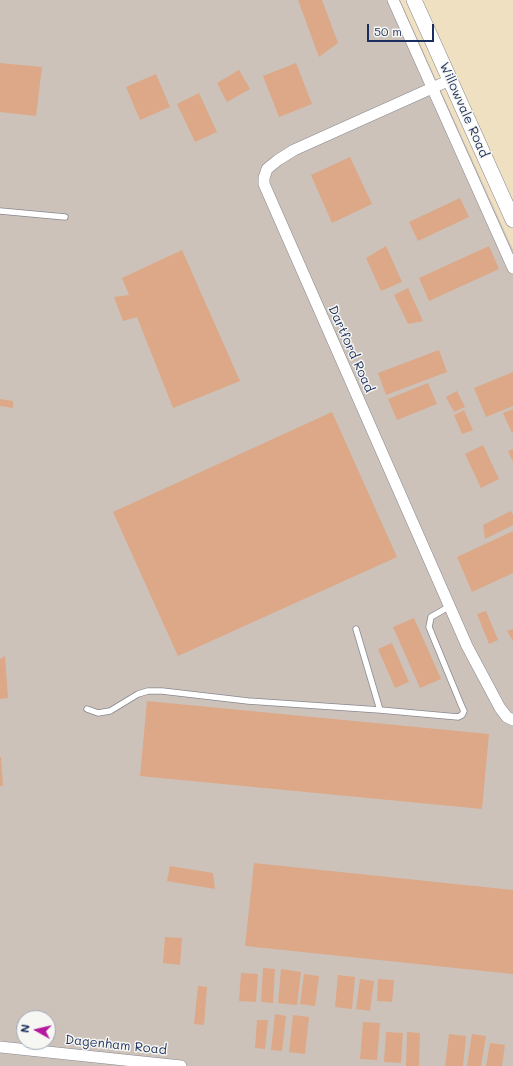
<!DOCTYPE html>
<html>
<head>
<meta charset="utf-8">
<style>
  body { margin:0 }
  #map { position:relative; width:513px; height:1066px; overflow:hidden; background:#f0e0c2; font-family:Mali,sans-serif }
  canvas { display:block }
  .north { position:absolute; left:16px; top:1010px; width:40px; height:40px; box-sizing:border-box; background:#f6f6f2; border:1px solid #9ea6b7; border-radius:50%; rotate:278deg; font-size:11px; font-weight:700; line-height:16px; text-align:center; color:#1b2f5e }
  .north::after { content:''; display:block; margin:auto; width:14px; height:18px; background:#b5179e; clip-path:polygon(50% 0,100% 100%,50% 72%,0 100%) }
  .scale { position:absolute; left:367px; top:24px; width:67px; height:18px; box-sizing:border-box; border:2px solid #1b2f5e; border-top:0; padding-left:5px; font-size:12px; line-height:14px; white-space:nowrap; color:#1b2f5e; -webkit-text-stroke:3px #f6f6f2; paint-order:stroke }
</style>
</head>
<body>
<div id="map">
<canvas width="513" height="1066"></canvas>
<div class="north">N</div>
<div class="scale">50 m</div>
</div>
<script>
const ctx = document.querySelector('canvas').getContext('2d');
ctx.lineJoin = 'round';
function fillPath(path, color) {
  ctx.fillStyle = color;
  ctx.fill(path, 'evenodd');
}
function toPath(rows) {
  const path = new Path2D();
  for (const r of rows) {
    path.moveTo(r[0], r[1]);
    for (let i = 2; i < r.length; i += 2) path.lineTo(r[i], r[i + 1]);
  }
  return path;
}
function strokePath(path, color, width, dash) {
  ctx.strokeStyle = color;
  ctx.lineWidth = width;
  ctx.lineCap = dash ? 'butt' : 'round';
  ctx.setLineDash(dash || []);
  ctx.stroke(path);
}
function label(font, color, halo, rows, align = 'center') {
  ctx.font = font + ' Mali,sans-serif';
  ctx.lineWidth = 3;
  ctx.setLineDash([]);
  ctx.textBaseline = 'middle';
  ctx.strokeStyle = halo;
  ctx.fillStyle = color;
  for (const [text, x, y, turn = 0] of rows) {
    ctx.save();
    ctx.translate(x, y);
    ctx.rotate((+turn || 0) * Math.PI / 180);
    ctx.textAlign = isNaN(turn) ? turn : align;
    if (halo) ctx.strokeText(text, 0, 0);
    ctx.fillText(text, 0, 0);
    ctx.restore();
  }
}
fillPath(toPath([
  [0,0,400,0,513,250,513,1066,0,1066],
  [24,1018,48,1018,48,1042,24,1042]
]), '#cdc2b9');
fillPath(toPath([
  [298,0,322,0,338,43,319,57],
  [0,63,42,67,36,116,0,112],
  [296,63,312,104,279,117,263,76],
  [239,70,250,89,227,102,217,83],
  [156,74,170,107,140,120,126,87],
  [199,93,217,132,195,142,177,104],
  [350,157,372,204,332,223,311,175],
  [460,198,469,217,418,241,409,222],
  [386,246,402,282,381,291,366,258],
  [489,246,499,269,429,301,419,278],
  [182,250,240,381,173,408,137,317,123,321,114,297,129,295,122,278],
  [408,288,423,321,408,324,394,295],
  [439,350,447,372,386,395,378,373],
  [513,372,513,406,486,417,474,388],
  [428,383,437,404,397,420,388,399],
  [457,391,465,407,454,412,446,397],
  [0,399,13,401,13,408,0,406],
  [513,409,513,432,512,433,503,413],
  [464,410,473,430,462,434,454,415],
  [332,412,397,557,178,656,113,512],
  [483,445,499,479,481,488,465,454],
  [513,449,513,462,508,451],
  [511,511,513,515,513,525,485,539,483,525],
  [513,531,513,573,472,592,457,557],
  [486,611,498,640,489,644,477,614],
  [414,618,441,679,420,688,393,627],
  [513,629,513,641,507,631],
  [392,643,409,682,395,688,378,649],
  [5,656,8,698,0,699,0,659],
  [147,701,489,734,482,809,140,776],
  [0,757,1,757,3,786,0,786],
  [254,863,513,890,513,974,245,946],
  [170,866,213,873,215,889,167,881],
  [165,937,182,938,180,965,163,963],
  [263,968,275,969,273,1003,261,1002],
  [281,969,301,972,297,1005,278,1003],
  [241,973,258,974,256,1002,239,1001],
  [304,974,319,976,315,1006,300,1004],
  [338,975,355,977,352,1009,335,1007],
  [360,979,374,981,370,1011,356,1009],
  [378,979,394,980,392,1002,377,1001],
  [198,986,207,987,204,1025,194,1024],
  [275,1014,286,1016,282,1051,271,1050],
  [293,1015,309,1017,305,1054,289,1052],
  [257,1020,268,1020,265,1049,255,1048],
  [363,1022,380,1023,377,1060,360,1059],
  [386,1032,403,1033,401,1063,384,1062],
  [407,1032,420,1033,419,1066,406,1066],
  [449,1034,466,1036,463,1066,445,1066],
  [472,1034,486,1036,481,1066,467,1066],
  [490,1043,505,1045,502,1066,486,1066]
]), '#dca888');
const lane = toPath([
  [0,211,65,217],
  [356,629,380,710,458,717,462,715,464,711,462,707,429,627,431,617,450,606],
  [87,709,98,713,110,711,138,694,148,691,162,691,248,701,380,710]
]);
const street = toPath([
  [393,0,513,268],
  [450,80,294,150,278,160,267,169,264,178,264,184,467,646,500,708,507,717,513,720],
  [0,1047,181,1066]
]);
const secondary = toPath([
  [414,0,513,220]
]);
strokePath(lane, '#868890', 7);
strokePath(street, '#868890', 12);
strokePath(secondary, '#868890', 16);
strokePath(lane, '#fff', 5.5);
strokePath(street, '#fff', 11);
strokePath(secondary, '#fff', 15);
label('13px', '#1b2f5e', '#f6f6f2', [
  ["Willowvale Road",464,110,66],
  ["Dartford Road",351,349,66],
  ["Dagenham Road",116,1045,6]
]);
</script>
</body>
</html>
